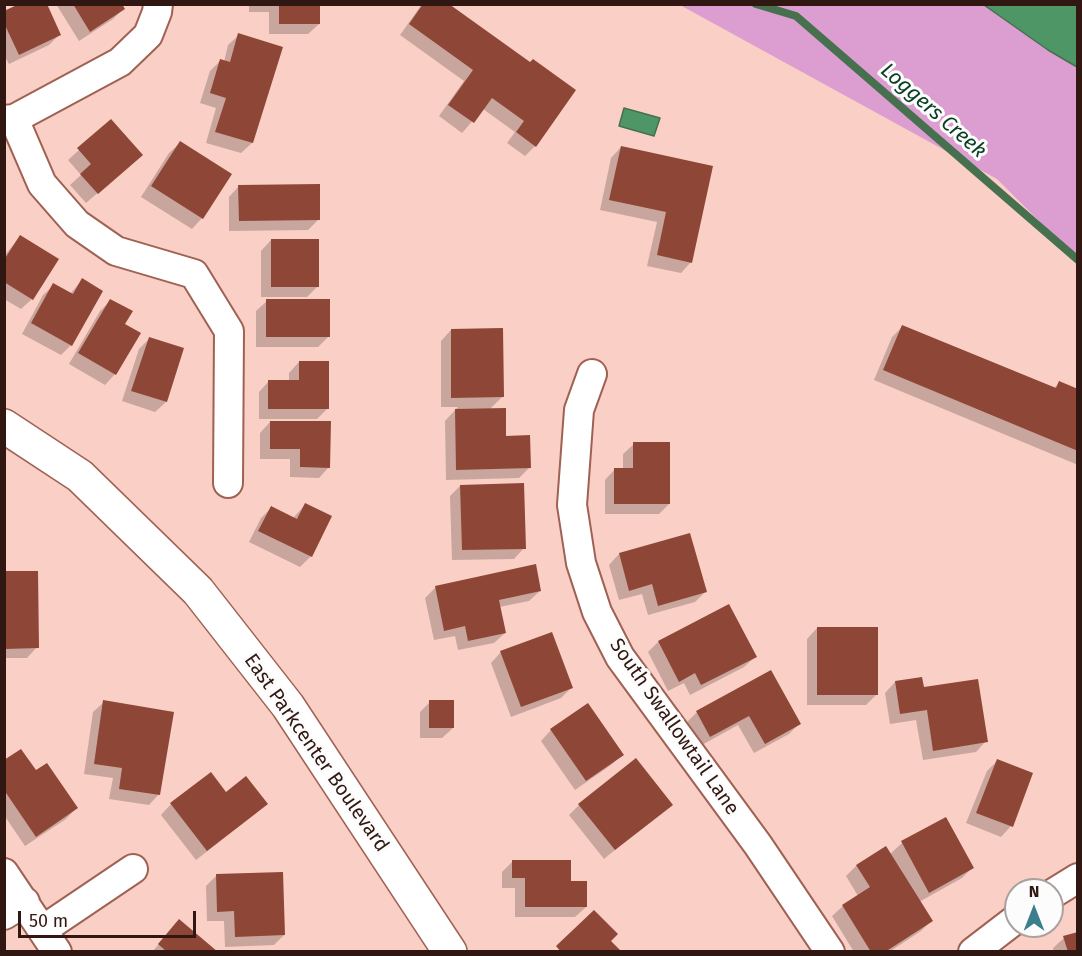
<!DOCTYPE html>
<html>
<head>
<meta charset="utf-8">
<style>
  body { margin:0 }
  #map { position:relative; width:1082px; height:956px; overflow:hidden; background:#facfc5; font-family:"Fira Sans",sans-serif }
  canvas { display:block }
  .frame { position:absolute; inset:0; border:6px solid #301712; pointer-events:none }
  .north { position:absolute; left:1004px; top:878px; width:60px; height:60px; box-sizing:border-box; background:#fcfcfc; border:2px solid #aaa09e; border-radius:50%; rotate:0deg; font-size:16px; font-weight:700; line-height:24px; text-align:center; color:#301712 }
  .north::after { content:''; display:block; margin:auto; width:21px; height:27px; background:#3b7f8d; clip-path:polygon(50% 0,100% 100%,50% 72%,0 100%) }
  .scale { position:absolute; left:18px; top:911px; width:178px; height:27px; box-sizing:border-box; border:3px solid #301712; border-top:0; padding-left:8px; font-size:18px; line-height:21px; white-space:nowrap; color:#301712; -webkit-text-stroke:4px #fcfcfc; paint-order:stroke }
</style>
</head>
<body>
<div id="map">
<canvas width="1082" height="956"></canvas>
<div class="frame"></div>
<div class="north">N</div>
<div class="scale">50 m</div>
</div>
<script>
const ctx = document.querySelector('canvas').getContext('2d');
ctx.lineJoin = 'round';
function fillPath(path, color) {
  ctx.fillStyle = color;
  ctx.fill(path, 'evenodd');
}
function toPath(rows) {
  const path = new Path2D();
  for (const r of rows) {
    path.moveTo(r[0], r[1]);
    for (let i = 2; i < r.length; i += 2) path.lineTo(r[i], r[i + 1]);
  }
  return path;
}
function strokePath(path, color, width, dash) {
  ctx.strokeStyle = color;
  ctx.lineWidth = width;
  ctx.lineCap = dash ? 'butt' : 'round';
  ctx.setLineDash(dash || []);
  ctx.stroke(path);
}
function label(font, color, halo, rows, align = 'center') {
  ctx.font = font + ' "Fira Sans",sans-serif';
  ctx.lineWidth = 6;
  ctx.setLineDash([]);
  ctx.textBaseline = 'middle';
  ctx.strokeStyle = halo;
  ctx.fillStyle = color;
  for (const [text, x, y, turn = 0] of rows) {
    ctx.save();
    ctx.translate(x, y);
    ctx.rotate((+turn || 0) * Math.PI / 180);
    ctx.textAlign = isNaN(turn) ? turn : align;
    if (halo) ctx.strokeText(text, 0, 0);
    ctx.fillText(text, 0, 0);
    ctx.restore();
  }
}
fillPath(toPath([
  [680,5,984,5,1048,50,1077,67,1077,259,997,179]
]), '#dc9dd0');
const water = toPath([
  [984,5,1077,5,1077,67,1048,50,984,5],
  [624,108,660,118,654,136,619,126,624,108]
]);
fillPath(water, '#4f9667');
strokePath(water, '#46704e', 1.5);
fillPath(toPath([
  [56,4,120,4,123,9,113,19,79,41],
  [249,4,319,4,319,24,308,34,269,34,269,12,249,12],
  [422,4,447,4,530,64,535,146,525,156,507,143,515,132,483,109,462,133,439,116,464,81,400,35],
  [4,13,59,35,49,45,9,64,4,55],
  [239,35,281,48,252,143,241,153,206,143,216,108,200,103,210,71,220,61,224,62,228,45],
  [111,121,130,165,86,203,70,185,81,175,68,160],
  [180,143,202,218,192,229,141,197,169,153],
  [621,147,711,167,691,262,681,273,647,266,657,222,600,210,611,158],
  [239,186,319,219,308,230,229,231,229,197],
  [20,237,32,299,21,309,4,299,4,256],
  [271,240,317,287,307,297,261,297,261,251],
  [82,280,71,345,61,355,22,334,43,295,54,285,70,294],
  [110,301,123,325,115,374,105,385,69,364,100,311],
  [267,301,328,337,318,347,256,347,256,311],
  [903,326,1053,389,1059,383,1078,391,1078,465,874,380,892,337],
  [451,330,502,397,489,410,505,437,529,468,519,478,446,480,445,421,458,407,441,407,441,341],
  [149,339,166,402,155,412,122,401,139,349],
  [299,362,328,408,317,419,259,419,259,392,269,381,289,381,289,373],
  [270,422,329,467,319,478,290,477,290,459,260,459,260,433],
  [634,444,669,504,659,514,605,514,605,480,615,469,623,469,623,454],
  [460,486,524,548,514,559,452,560,450,496],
  [305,505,311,556,300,567,249,542,261,518,271,508,293,518],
  [619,554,705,592,695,602,648,615,642,594,619,600,609,565],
  [4,573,36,573,37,647,27,658,4,658],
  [436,587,540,591,529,601,499,607,505,633,494,643,458,650,455,636,434,640,425,598],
  [817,628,876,695,866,705,807,705,807,639],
  [658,642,755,657,744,667,690,695,684,683,668,691,648,652],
  [501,652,571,688,561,698,511,717,491,663],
  [770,672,799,724,789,734,754,753,738,725,700,746,686,723,697,712],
  [895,682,922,689,986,741,976,752,923,760,916,720,890,724,885,693],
  [104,702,159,794,149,805,109,799,113,778,84,774,93,712],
  [430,702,453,728,442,738,420,738,420,712],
  [551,730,622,755,611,765,575,790,541,741],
  [997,761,1011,826,1001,837,966,823,987,771],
  [4,762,36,772,76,808,66,819,25,846,4,815],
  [226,794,266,804,255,814,196,860,161,815,171,804],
  [671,804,604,859,569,815,579,805],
  [945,819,972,868,962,878,919,902,931,921,921,931,889,952,854,952,832,916,843,906,858,896,846,876,856,866,885,848,889,855,902,843],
  [512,862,570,883,586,907,575,917,515,917,515,888,502,888,502,872],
  [216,876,284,935,274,945,225,947,224,921,207,921,206,886],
  [169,932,215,952,152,952],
  [1064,938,1078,952,1054,952,1053,948]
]), '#0003');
strokePath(toPath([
  [756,4,796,16,1078,260]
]), '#46704e', 8);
fillPath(toPath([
  [19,4,47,4,61,35,19,55,4,23,4,11],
  [73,4,122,4,125,9,90,32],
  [279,4,320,4,320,24,279,24],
  [423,4,449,4,530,62,533,59,576,90,536,147,516,132,524,121,492,98,474,123,448,105,473,70,409,24],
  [238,33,283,47,253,143,215,132,226,98,210,93,220,59,230,62],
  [111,119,143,155,98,194,80,174,91,164,77,148],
  [180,141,232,174,203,219,151,186],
  [621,146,713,166,692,263,657,255,666,212,609,200],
  [320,184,320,220,239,221,238,185],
  [20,235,59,259,33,300,4,282,4,260],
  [271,239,319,239,319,287,271,287],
  [82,278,103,291,72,346,31,323,53,283,73,294],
  [110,299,133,311,125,324,141,333,116,375,78,353],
  [266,299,330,299,330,337,266,337],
  [902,325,1056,388,1059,381,1078,389,1078,451,883,370],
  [503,328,504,397,451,398,451,329],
  [149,337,184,348,167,402,131,391],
  [299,361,329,361,329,409,268,409,268,380,299,380],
  [506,408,506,436,530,435,531,468,456,470,455,409],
  [270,421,331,421,330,468,300,467,300,449,270,449],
  [633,442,670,442,670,504,614,504,614,468,633,468],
  [524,483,526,549,462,550,460,485],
  [305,503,332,516,312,557,258,531,271,506,297,519],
  [690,533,707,592,658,606,652,584,629,591,619,553],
  [536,564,541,591,499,600,506,633,468,641,465,626,444,631,435,586],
  [5,571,38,571,39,648,5,649],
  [729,604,757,657,701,685,695,673,679,682,658,641],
  [817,627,878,627,878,695,817,695],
  [552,632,573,688,521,707,500,651],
  [771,670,801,724,765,744,749,716,710,737,696,711],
  [922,677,924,687,978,679,988,742,933,751,927,710,900,714,895,681],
  [103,700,174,712,160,795,119,789,122,768,94,764],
  [429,700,454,700,454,728,429,728],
  [588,703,624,755,586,781,550,729],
  [21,749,36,770,47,763,78,808,36,837,4,790,4,760],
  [636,758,673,805,615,850,578,804],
  [997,759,1033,773,1013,827,976,813],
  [211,772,226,792,246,776,268,804,207,851,170,803],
  [946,817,974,868,929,893,901,841],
  [886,846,933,921,885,952,871,952,842,905,870,887,856,865],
  [512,860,571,860,571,881,587,881,587,907,525,907,525,878,512,878],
  [283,872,285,935,235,937,234,911,217,912,216,874],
  [594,910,618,934,611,941,622,952,561,952,556,946],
  [179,919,218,952,167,952,158,944],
  [1078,932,1078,952,1068,952,1063,936]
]), '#8e4636');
const street = toPath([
  [14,119,120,62,148,35,157,12,158,4],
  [4,120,14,119,42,184,77,224,116,251,194,274,229,331,228,483],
  [592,374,579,410,572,505,581,563,597,612,620,657,758,845,830,952],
  [4,873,57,952],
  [1052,894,1078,878],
  [4,915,25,902],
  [44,929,133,869],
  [973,952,1016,919]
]);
const secondary = toPath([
  [4,426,80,476,198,591,288,706,450,952]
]);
strokePath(street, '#9f6153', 32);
strokePath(secondary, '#9f6153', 36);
strokePath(street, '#fff', 28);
strokePath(secondary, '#fff', 33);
label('20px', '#301712', '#fcfcfc', [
  ["South Swallowtail Lane",674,727,55],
  ["East Parkcenter Boulevard",316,753,55]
]);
label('italic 21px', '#063f20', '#fcfcfc', [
  ["Loggers Creek",933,111,41]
]);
</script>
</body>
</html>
